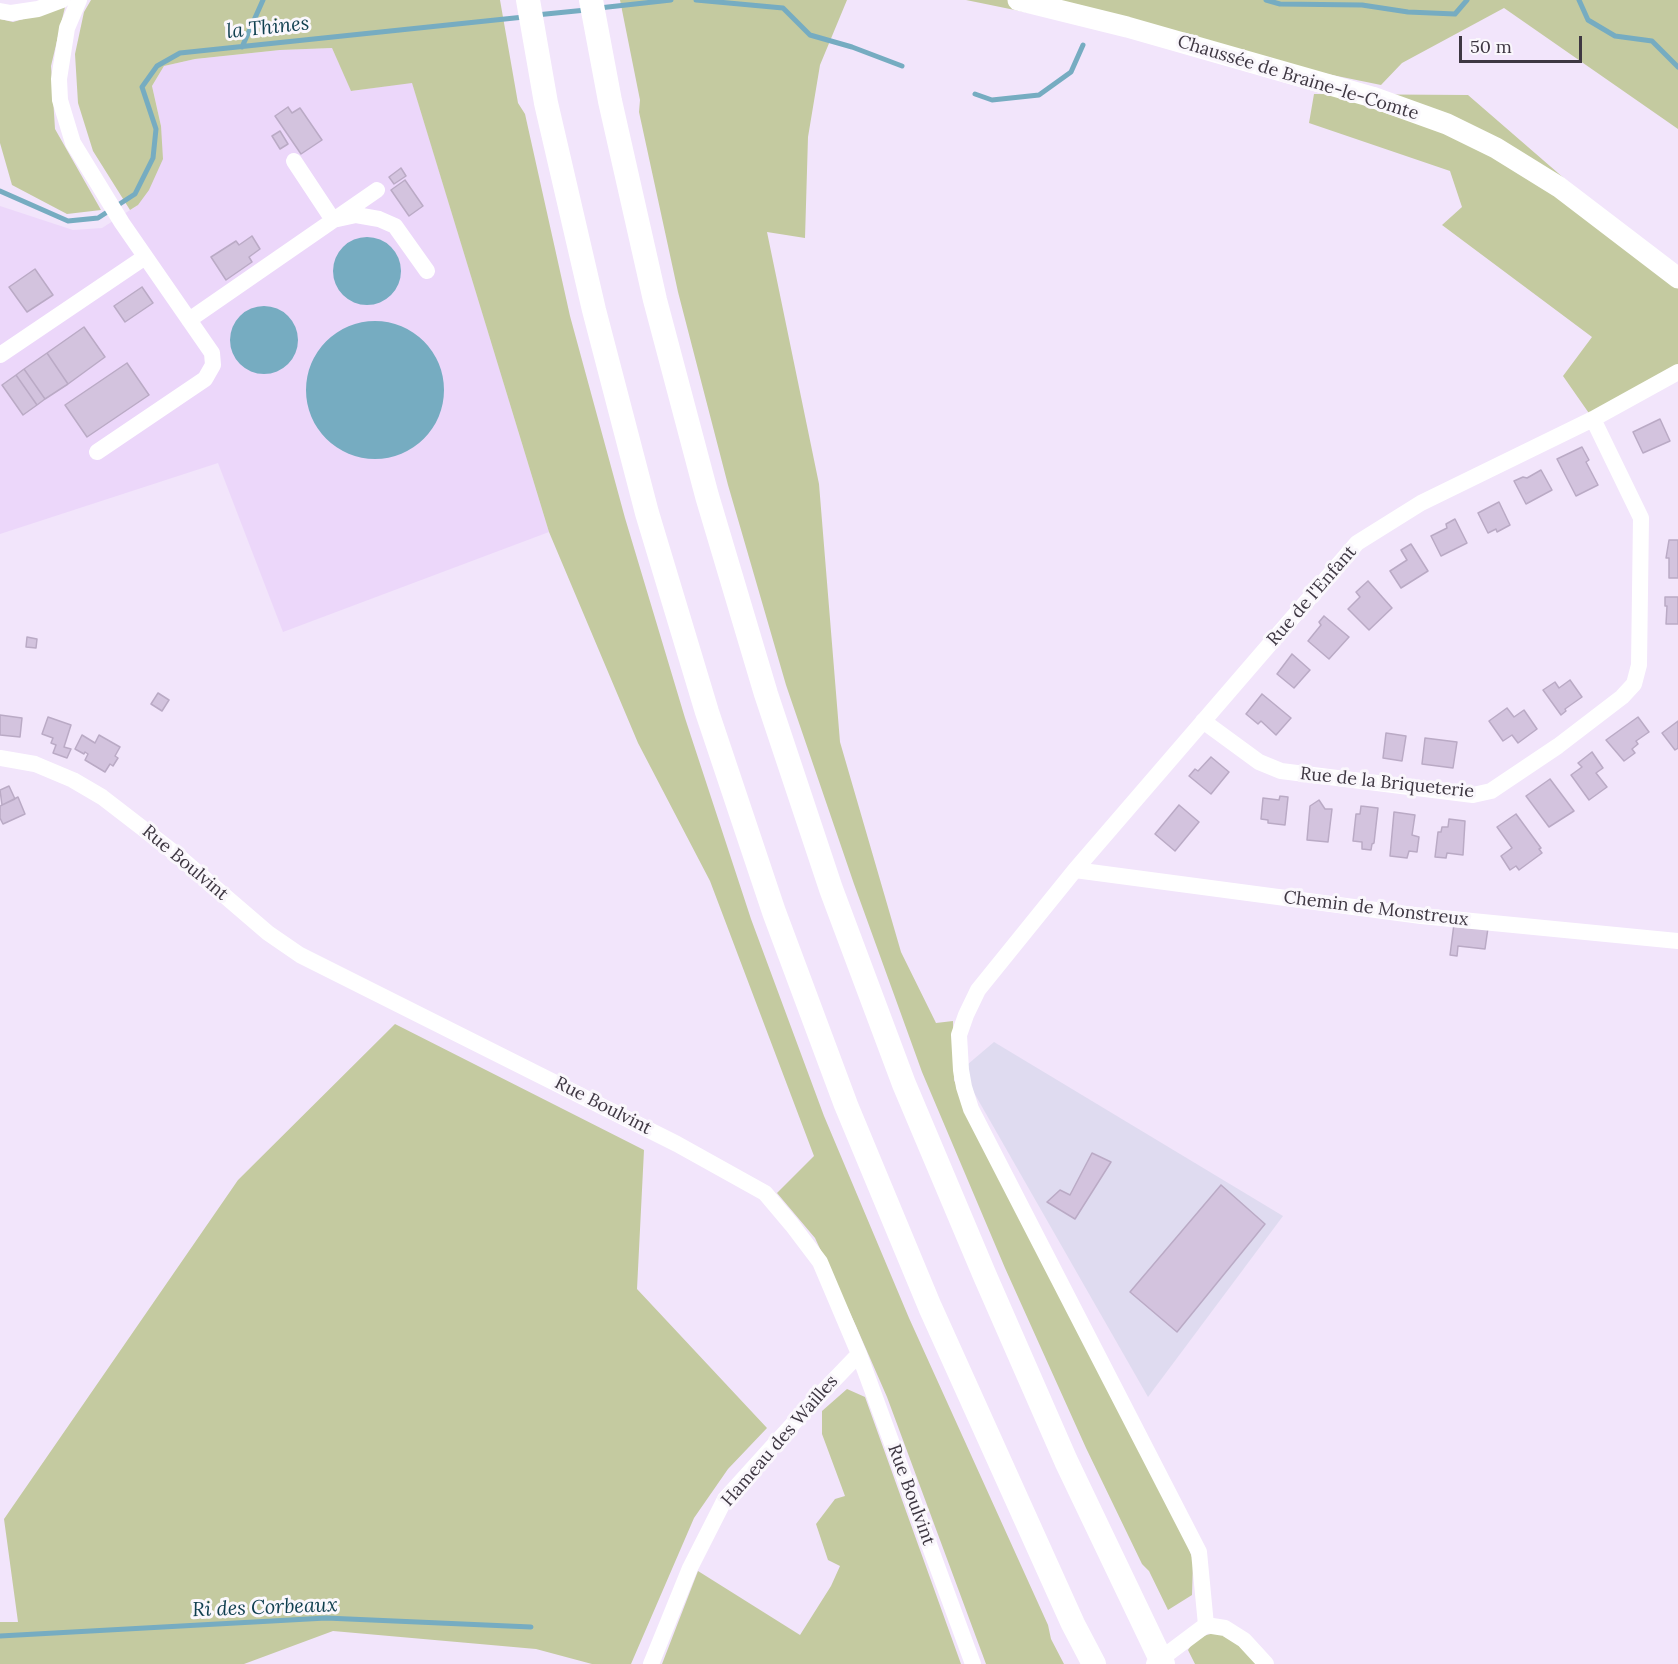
<!DOCTYPE html>
<html>
<head>
<meta charset="utf-8">
<style>
  body { margin:0 }
  #map { position:relative; width:1678px; height:1664px; overflow:hidden; background:#f2e5fb; font-family:Lora,serif }
  canvas { display:block }
  .scale { position:absolute; left:1459px; top:36px; width:123px; height:27px; box-sizing:border-box; border:3px solid #3e3742; border-top:0; padding-left:8px; font-size:18px; line-height:21px; white-space:nowrap; color:#3e3742; -webkit-text-stroke:4px #faf7fc; paint-order:stroke }
</style>
</head>
<body>
<div id="map">
<canvas width="1678" height="1664"></canvas>
<div class="scale">50 m</div>
</div>
<script>
const ctx = document.querySelector('canvas').getContext('2d');
ctx.lineJoin = 'round';
function fillPath(path, color) {
  ctx.fillStyle = color;
  ctx.fill(path, 'evenodd');
}
function toPath(rows) {
  const path = new Path2D();
  for (const r of rows) {
    if (r.length === 3) {
      path.moveTo(r[0] + r[2], r[1]);
      path.arc(r[0], r[1], r[2], 0, 2 * Math.PI);
      continue;
    }
    path.moveTo(r[0], r[1]);
    for (let i = 2; i < r.length; i += 2) path.lineTo(r[i], r[i + 1]);
  }
  return path;
}
function strokePath(path, color, width, dash) {
  ctx.strokeStyle = color;
  ctx.lineWidth = width;
  ctx.lineCap = dash ? 'butt' : 'round';
  ctx.setLineDash(dash || []);
  ctx.stroke(path);
}
function label(font, color, halo, rows, align = 'center') {
  ctx.font = font + ' Lora,serif';
  ctx.lineWidth = 6;
  ctx.setLineDash([]);
  ctx.textBaseline = 'middle';
  ctx.strokeStyle = halo;
  ctx.fillStyle = color;
  for (const [text, x, y, turn = 0] of rows) {
    ctx.save();
    ctx.translate(x, y);
    ctx.rotate((+turn || 0) * Math.PI / 180);
    ctx.textAlign = isNaN(turn) ? turn : align;
    if (halo) ctx.strokeText(text, 0, 0);
    ctx.fillText(text, 0, 0);
    ctx.restore();
  }
}
fillPath(toPath([
  [994,1042,1283,1216,1148,1397,961,1070]
]), '#dfdbf0');
fillPath(toPath([
  [332,48,352,91,412,82,549,532,283,632,218,463,0,534,0,206,73,230,102,228,138,205,161,126,152,86,164,66,195,59,280,50]
]), '#ecd7fa');
fillPath(toPath([
  [91,0,500,0,518,103,525,114,570,316,625,518,685,718,751,919,824,1116,909,1318,1048,1625,1051,1639,1064,1664,986,1664,887,1397,856,1326,815,1238,777,1193,814,1156,710,881,638,743,549,532,412,83,351,91,332,48,280,50,195,59,164,66,152,86,161,126,163,159,149,190,138,205,130,210,93,151,78,103,75,54,84,12],
  [620,0,847,0,820,65,808,137,805,238,767,232,819,484,840,742,901,952,936,1023,953,1021,954,1080,971,1120,1180,1525,1193,1560,1192,1595,1168,1610,1149,1571,1142,1564,1086,1448,1005,1268,922,1072,854,884,786,685,728,485,678,292,639,112,640,100],
  [966,0,1678,0,1678,129,1504,8,1402,63,1381,85],
  [65,7,51,66,55,129,101,210,67,214,12,185,0,143,0,19,13,22],
  [1314,94,1468,95,1678,277,1678,372,1593,419,1563,376,1592,337,1442,225,1462,207,1450,171,1309,123],
  [395,1024,644,1150,637,1289,767,1428,728,1469,694,1518,631,1664,592,1664,536,1649,333,1631,244,1664,0,1664,0,1622,18,1622,4,1519,238,1180],
  [847,1389,865,1397,961,1664,662,1664,698,1571,800,1635,831,1586,840,1566,828,1560,816,1524,835,1499,845,1496,822,1434,822,1411],
  [1214,1633,1235,1638,1261,1664,1195,1664,1188,1650,1196,1638]
]), '#c4caa0');
fillPath(toPath([
  [367,271,34],
  [264,340,34],
  [375,390,69]
]), '#76acc1');
strokePath(toPath([
  [696,0,783,8,810,35,852,47,902,66],
  [1266,0,1280,4,1362,5,1408,12,1455,14,1467,0],
  [1579,0,1588,20,1615,36,1652,41,1678,67],
  [599,8,671,0],
  [536,15,586,10],
  [242,47,263,0],
  [975,94,992,100,1039,95,1071,72,1083,45],
  [0,191,68,221,98,218,135,194,153,158,156,129,142,87,157,66,180,53,524,17],
  [0,1636,326,1618,531,1627]
]), '#76acc1', 5);
const building = toPath([
  [288,107,292,113,300,108,322,140,301,154,275,116,288,107],
  [280,131,288,144,280,149,272,136,280,131],
  [401,168,406,176,394,184,389,177,401,168],
  [405,180,423,206,409,216,391,190,405,180],
  [252,236,260,249,249,257,252,262,226,280,211,257,236,241,239,245,252,236],
  [35,269,53,295,27,312,9,287,35,269],
  [142,287,153,303,125,322,114,306,142,287],
  [84,327,105,357,68,384,47,353,84,327],
  [47,353,68,384,45,399,24,369,47,353],
  [127,363,149,395,87,437,65,405,127,363],
  [24,369,45,399,37,405,16,375,24,369],
  [16,375,37,405,23,415,2,385,16,375],
  [1660,419,1670,441,1643,453,1633,432,1660,419],
  [1582,447,1589,460,1586,462,1598,485,1576,496,1557,459,1582,447],
  [1541,470,1552,490,1526,504,1514,481,1523,477,1527,478,1541,470],
  [1499,502,1510,525,1497,532,1496,529,1488,533,1478,513,1499,502],
  [1455,519,1467,543,1441,556,1431,536,1447,528,1446,524,1455,519],
  [1669,540,1678,540,1678,578,1669,578,1669,558,1666,558,1669,540],
  [1411,544,1428,571,1401,588,1390,571,1407,560,1401,550,1411,544],
  [1368,581,1392,608,1369,630,1348,609,1360,597,1356,592,1368,581],
  [1665,597,1678,597,1678,624,1666,624,1667,606,1665,606,1665,597],
  [1324,616,1349,637,1329,659,1308,641,1321,625,1319,622,1324,616],
  [27,637,37,639,36,648,26,647,27,637],
  [1292,654,1310,670,1294,688,1277,674,1292,654],
  [1570,680,1582,697,1565,709,1566,711,1561,715,1543,690,1555,682,1559,688,1570,680],
  [158,693,169,700,162,711,151,704,158,693],
  [1262,694,1291,718,1276,735,1261,721,1258,724,1246,714,1262,694],
  [1507,708,1514,717,1524,710,1537,729,1518,743,1512,735,1503,741,1489,721,1507,708],
  [0,715,22,718,20,737,0,735,0,715],
  [48,717,71,725,64,747,71,749,67,758,53,753,56,745,51,743,53,738,42,734,48,717],
  [1638,717,1649,732,1636,741,1638,744,1632,749,1635,753,1624,761,1606,740,1638,717],
  [1678,721,1678,748,1675,750,1662,733,1678,721],
  [1386,733,1406,736,1402,761,1383,758,1386,733],
  [82,735,95,743,99,735,120,747,115,756,118,758,113,766,110,764,105,772,85,760,88,754,85,752,84,754,75,749,82,735],
  [1425,738,1457,742,1453,768,1422,764,1425,738],
  [1592,752,1603,768,1596,773,1607,787,1589,800,1571,775,1582,767,1578,763,1592,752],
  [1211,757,1229,772,1211,794,1189,776,1195,769,1198,771,1211,757],
  [1550,779,1574,811,1549,827,1526,796,1550,779],
  [9,786,15,799,2,805,0,790,9,786],
  [1280,796,1288,797,1285,825,1268,823,1268,820,1261,819,1263,798,1279,800,1280,796],
  [18,797,25,814,3,824,0,818,0,806,18,797],
  [1319,800,1325,809,1332,809,1328,842,1307,840,1310,806,1319,800],
  [1179,805,1199,822,1175,851,1155,834,1179,805],
  [1361,806,1378,808,1374,843,1372,844,1371,850,1362,849,1362,842,1353,841,1356,814,1360,814,1361,806],
  [1394,812,1415,815,1412,835,1419,837,1417,852,1409,851,1407,858,1390,856,1394,812],
  [1516,814,1541,848,1539,849,1542,853,1519,870,1516,866,1510,870,1501,856,1512,848,1497,827,1516,814],
  [1449,819,1465,821,1463,855,1447,853,1446,858,1435,857,1438,832,1441,832,1442,827,1448,827,1449,819],
  [1454,924,1488,928,1485,949,1458,946,1457,956,1450,955,1454,924],
  [1092,1153,1111,1162,1075,1219,1047,1202,1060,1190,1070,1195,1092,1153],
  [1221,1185,1265,1224,1177,1332,1130,1292,1221,1185]
]);
fillPath(building, '#d3c3de');
strokePath(building, '#baaac5', 1.5);
strokePath(toPath([
  [79,0,67,28,59,79,60,100,73,143,122,223,212,353,213,365,205,379,97,452],
  [0,11,11,13,38,9,62,0],
  [294,161,333,220,356,215,379,219,395,226,427,271],
  [189,320,377,190],
  [0,355,145,257],
  [1203,721,1259,762,1281,771,1473,795,1491,791,1558,746,1622,697,1634,684,1639,665,1641,518,1593,419],
  [0,758,35,764,73,780,102,797,176,854,268,933,300,955,677,1144,765,1193,792,1225,820,1262,859,1354,973,1664],
  [1075,870,1421,916,1678,941],
  [1206,1625,1199,1552,971,1109,964,1087,961,1070,959,1035,966,1015,978,990,1075,870,1357,543,1421,503,1593,419,1678,372],
  [1206,1625,1225,1628,1244,1640,1266,1664],
  [651,1664,690,1568,725,1499,810,1405,859,1354],
  [1154,1664,1206,1625]
]), '#fff', 16);
strokePath(toPath([
  [1018,0,1127,27,1372,97,1447,124,1496,148,1559,187,1678,278]
]), '#fff', 21);
strokePath(toPath([
  [528,0,546,103,594,310,647,513,707,712,774,912,846,1105,930,1307,1073,1624,1094,1664],
  [591,0,610,101,655,300,707,496,766,694,831,889,904,1084,985,1276,1066,1461,1163,1664]
]), '#fff', 24);
label('18px', '#3e3742', '#faf7fc', [
  ["Chaussée de Braine-le-Comte",1298,78,17],
  ["Rue de l'Enfant",1312,596,-49],
  ["Rue de la Briqueterie",1387,783,6],
  ["Rue Boulvint",185,863,40],
  ["Chemin de Monstreux",1376,909,7],
  ["Rue Boulvint",603,1106,27],
  ["Hameau des Wailles",780,1441,-49],
  ["Rue Boulvint",911,1495,70]
]);
label('italic 20px', '#0f3f4f', '#faf7fc', [
  ["la Thines",268,28,-6],
  ["Ri des Corbeaux",265,1608,-2]
]);
</script>
</body>
</html>
